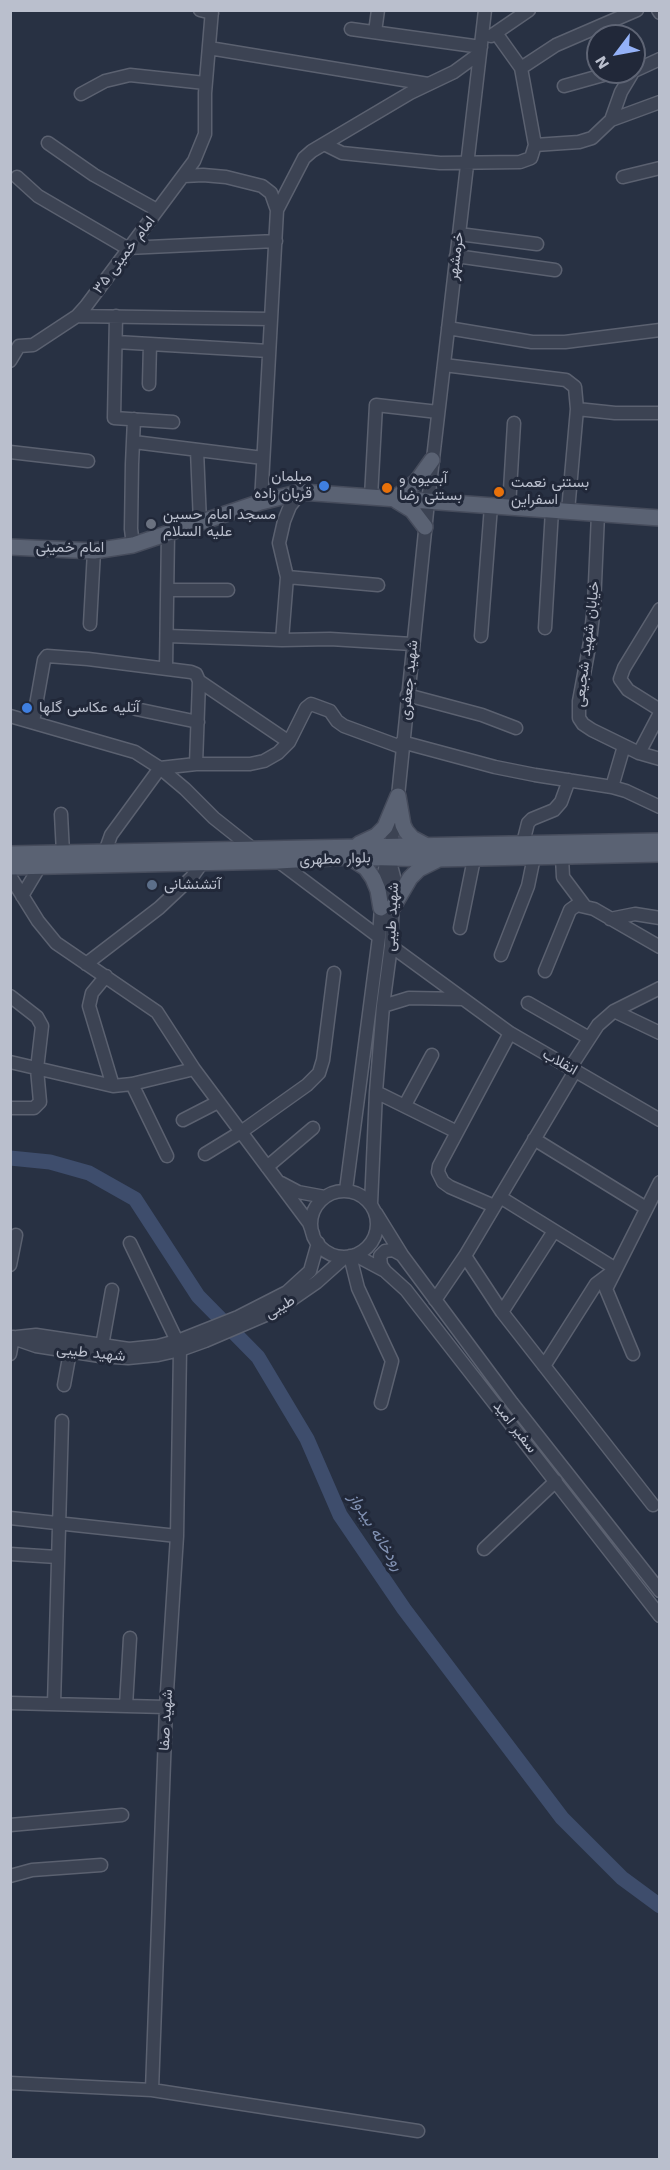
<!DOCTYPE html>
<html>
<head>
<meta charset="utf-8">
<style>
  body { margin:0 }
  #map { position:relative; width:670px; height:2170px; overflow:hidden; background:#283143; font-family:"Work Sans",sans-serif }
  canvas { display:block }
  .frame { position:absolute; inset:0; border:12px solid #babfcd; pointer-events:none }
  .north { position:absolute; left:586px; top:24px; width:60px; height:60px; box-sizing:border-box; background:#212839; border:2px solid #5e6474; border-radius:50%; rotate:238deg; font-size:16px; font-weight:700; line-height:24px; text-align:center; color:#babfcd }
  .north::after { content:''; display:block; margin:auto; width:21px; height:27px; background:#94b1f7; clip-path:polygon(50% 0,100% 100%,50% 72%,0 100%) }
</style>
</head>
<body>
<div id="map">
<canvas width="670" height="2170"></canvas>
<div class="frame"></div>
<div class="north">N</div>
</div>
<script>
const ctx = document.querySelector('canvas').getContext('2d');
ctx.lineJoin = 'round';
function toPath(rows) {
  const path = new Path2D();
  for (const r of rows) {
    if (r.length === 3) {
      path.moveTo(r[0] + r[2], r[1]);
      path.arc(r[0], r[1], r[2], 0, 2 * Math.PI);
      continue;
    }
    path.moveTo(r[0], r[1]);
    for (let i = 2; i < r.length; i += 2) path.lineTo(r[i], r[i + 1]);
  }
  return path;
}
function strokePath(path, color, width, dash) {
  ctx.strokeStyle = color;
  ctx.lineWidth = width;
  ctx.lineCap = dash ? 'butt' : 'round';
  ctx.setLineDash(dash || []);
  ctx.stroke(path);
}
function label(font, color, halo, rows, align = 'center') {
  ctx.font = font + ' "Work Sans",Vazirmatn,sans-serif';
  ctx.lineWidth = 6;
  ctx.setLineDash([]);
  ctx.textBaseline = 'middle';
  ctx.strokeStyle = halo;
  ctx.fillStyle = color;
  for (const [text, x, y, turn = 0] of rows) {
    ctx.save();
    ctx.translate(x, y);
    ctx.rotate((+turn || 0) * Math.PI / 180);
    ctx.textAlign = isNaN(turn) ? turn : align;
    if (halo) ctx.strokeText(text, 0, 0);
    ctx.fillText(text, 0, 0);
    ctx.restore();
  }
}
strokePath(toPath([
  [10,1158,50,1162,89,1173,135,1199,198,1296,258,1357,307,1439,340,1515,404,1609,562,1818,622,1878,660,1906]
]), '#3e4d6c', 15);
const minor = toPath([
  [200,10,212,13],
  [658,10,660,13],
  [351,29,481,47],
  [375,32,378,10],
  [491,36,529,10],
  [209,48,428,84],
  [521,68,556,45,637,10],
  [634,71,660,59],
  [564,86,614,72],
  [81,94,105,81,130,75,205,83],
  [611,120,660,102],
  [48,143,94,175,157,210],
  [324,144,342,153,440,163,520,162,531,158,535,145,521,68,496,33],
  [535,145,579,142,592,138,611,120,621,92,633,72],
  [184,176,203,175,226,177,262,186,271,193,277,210,261,502],
  [17,177,38,196,127,248,276,241],
  [623,177,660,168],
  [277,210,304,158,312,151,410,93,454,72,480,53],
  [459,234,537,244],
  [456,256,555,270],
  [77,316,271,319],
  [116,316,114,418,173,422],
  [448,328,532,342,565,342,660,330],
  [116,342,269,351],
  [10,361,19,346,33,345,77,316,86,306,194,161,205,134,205,93,212,10],
  [444,365,566,380,575,387,577,409,568,511],
  [149,384,150,344],
  [577,409,615,413,660,413],
  [134,442,263,458],
  [197,450,200,523],
  [10,452,88,461],
  [371,497,376,405,438,412],
  [509,507,514,423],
  [598,514,594,606,590,642,579,701,579,718,583,724,592,730,639,753,660,759],
  [133,545,131,529,132,464,134,419],
  [287,577,378,585],
  [168,590,228,590],
  [660,609,624,668,620,679,628,690,660,710],
  [90,624,94,551],
  [545,628,552,510],
  [167,636,282,640,330,639,412,644],
  [481,636,491,506],
  [282,640,287,577,279,543,284,521,290,506,301,492],
  [166,668,168,533],
  [199,681,289,742],
  [407,695,482,715,516,728],
  [136,709,198,722],
  [10,716,135,752,160,768,185,789,214,818,253,849],
  [33,722,44,660,47,656,88,659,191,672,196,674,199,681,196,764],
  [402,742,495,767,535,775,612,787,626,791,660,807],
  [639,753,660,713],
  [612,787,624,746],
  [61,814,63,853],
  [523,843,528,823,532,819,554,810,561,802,569,780],
  [105,852,111,835,160,768,196,764,250,764,264,761,278,753,289,742,306,708,311,704,330,711,337,721,344,726,401,747],
  [562,857,563,877,584,905],
  [278,861,379,937],
  [10,876,38,921,56,943,157,1012,194,1069,309,1223,313,1234],
  [22,896,40,866],
  [610,919,635,914,660,918],
  [460,928,474,859],
  [391,946,510,1033,660,1120],
  [501,955,528,886,534,857],
  [86,964,159,908,192,877,202,863],
  [545,971,570,910,577,905,594,909,660,947],
  [106,976,92,993,89,1006,113,1086],
  [10,996,37,1017,42,1026,37,1069,40,1102,34,1108,10,1108],
  [528,1003,589,1038],
  [383,1006,409,998,463,999],
  [614,1011,660,1033],
  [10,1062,113,1086,132,1084,194,1069],
  [570,1068,598,1025,614,1011,660,988],
  [132,1084,167,1156],
  [376,1092,457,1132],
  [405,1105,432,1055],
  [183,1120,218,1102],
  [534,1139,646,1208],
  [205,1154,241,1132,307,1085,319,1073,323,1060,334,973],
  [267,1167,313,1128],
  [281,1183,298,1192,325,1197],
  [346,1190,379,937,383,876,391,847,398,796,428,502,485,10],
  [344,1224,33],
  [500,1197,616,1269,596,1284,544,1366],
  [371,1204,376,1092,383,1006,391,946,394,877,389,858],
  [494,1206,450,1187,443,1182,438,1172,439,1166,510,1033],
  [376,1213,402,1255,512,1403,660,1591],
  [130,1243,177,1341],
  [355,1255,385,1271,406,1290,660,1616],
  [350,1256,358,1288,392,1361,381,1403],
  [465,1256,502,1312,653,1505],
  [10,1265,16,1235],
  [385,1271,381,1265,380,1256,385,1251,393,1250,402,1255],
  [435,1300,465,1256,575,1071],
  [502,1312,554,1231],
  [10,1337,36,1346,100,1356,128,1358,158,1355,180,1350,205,1341,275,1311,317,1282,345,1257],
  [17,1337,36,1335,129,1349,158,1346,180,1340,238,1317,287,1292,310,1271,318,1243],
  [102,1346,112,1290],
  [10,1354,13,1337],
  [633,1354,606,1289,660,1182],
  [64,1385,70,1352],
  [10,1518,177,1536],
  [484,1549,556,1481],
  [10,1554,57,1557],
  [10,1703,166,1707],
  [54,1704,62,1421],
  [126,1706,130,1638],
  [10,1825,122,1815],
  [10,1876,32,1870,101,1865],
  [10,2083,152,2090,418,2131],
  [152,2090,166,1707,177,1536,180,1350]
]);
const major = toPath([
  [425,527,412,510,394,499,417,481,432,460],
  [10,547,94,551,133,545,261,502,301,492,660,518],
  [359,844,376,836,385,827,398,796,403,825,406,831,412,838,427,846],
  [10,854,660,841],
  [349,857,366,868,373,878,378,890,381,908],
  [10,867,278,861,349,857,437,859,660,854],
  [393,907,410,878,419,869,437,860]
]);
strokePath(minor, '#5b6170', 15);
strokePath(major, '#464c5c', 18);
strokePath(minor, '#3c4353', 12);
strokePath(major, '#5a6273', 15);
for (const [x, y, r, color] of [
  [324,486,6,"#3f7fe0"],
  [387,488,6,"#e8710a"],
  [499,492,6,"#e8710a"],
  [151,524,6,"#6b7280"],
  [27,708,6,"#3f7fe0"],
  [152,885,6,"#5c6f8a"]
]) {
  const dot = new Path2D();
  dot.arc(x, y, r, 0, 2 * Math.PI);
  ctx.fillStyle = color;
  ctx.fill(dot);
  strokePath(dot, '#212839', 2);
}
label('15px', '#babfcd', '#212839', [
  ["امام خمینی ۳۵",124,255,-53],
  ["خرمشهر",456,256,-83],
  ["امام خمینی",70,548],
  ["خیابان شهید شجیعی",587,644,-83],
  ["شهید جعفری",409,680,-84],
  ["بلوار مطهری",335,859,-2],
  ["شهید طیبی",392,917,-87],
  ["انقلاب",560,1062,30],
  ["طیبی",280,1307,-30],
  ["شهید طیبی",91,1353,6],
  ["سفیر امید",515,1427,52],
  ["شهید صفا",166,1720,-87]
]);
label('15px', '#babfcd', '#212839', [
  ["مبلمان",312,477,"right"],
  ["قربان زاده",312,494,"right"],
  ["آبمیوه و",399,479],
  ["بستنی رضا",399,496],
  ["بستنی نعمت",511,483],
  ["اسفراین",511,500],
  ["مسجد امام حسین",163,515],
  ["علیه السلام",163,532],
  ["آتلیه عکاسی گلها",39,708],
  ["آتشنشانی",164,885]
], 'left');
label('italic 16px', '#8292b3', '#212839', [
  ["رودخانه بیدواز",376,1532,58]
]);
</script>
</body>
</html>
